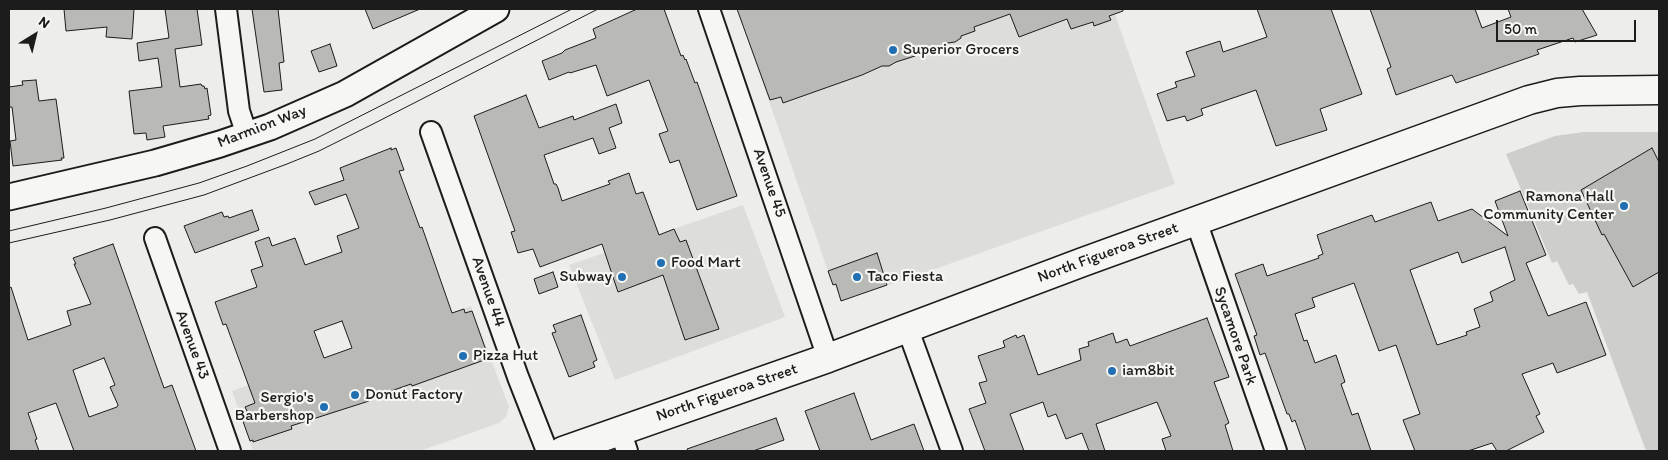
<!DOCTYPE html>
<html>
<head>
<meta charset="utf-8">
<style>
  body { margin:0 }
  #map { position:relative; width:1668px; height:460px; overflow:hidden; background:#edede9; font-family:Itim,sans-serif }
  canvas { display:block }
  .frame { position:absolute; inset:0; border:10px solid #1c1c1c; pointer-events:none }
  .north { position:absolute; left:10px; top:10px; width:50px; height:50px; -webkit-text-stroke:4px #f6f6f2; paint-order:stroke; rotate:36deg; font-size:14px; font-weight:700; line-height:20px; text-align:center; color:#1c1c1c }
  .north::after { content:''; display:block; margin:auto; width:18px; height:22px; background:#1c1c1c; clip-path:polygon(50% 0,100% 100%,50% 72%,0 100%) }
  .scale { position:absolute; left:1496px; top:20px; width:140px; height:22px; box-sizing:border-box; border:2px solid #1c1c1c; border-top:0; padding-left:6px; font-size:15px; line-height:18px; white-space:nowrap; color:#1c1c1c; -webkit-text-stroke:4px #f6f6f2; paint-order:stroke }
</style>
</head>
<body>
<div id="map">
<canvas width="1668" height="460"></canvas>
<div class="frame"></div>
<div class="north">N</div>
<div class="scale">50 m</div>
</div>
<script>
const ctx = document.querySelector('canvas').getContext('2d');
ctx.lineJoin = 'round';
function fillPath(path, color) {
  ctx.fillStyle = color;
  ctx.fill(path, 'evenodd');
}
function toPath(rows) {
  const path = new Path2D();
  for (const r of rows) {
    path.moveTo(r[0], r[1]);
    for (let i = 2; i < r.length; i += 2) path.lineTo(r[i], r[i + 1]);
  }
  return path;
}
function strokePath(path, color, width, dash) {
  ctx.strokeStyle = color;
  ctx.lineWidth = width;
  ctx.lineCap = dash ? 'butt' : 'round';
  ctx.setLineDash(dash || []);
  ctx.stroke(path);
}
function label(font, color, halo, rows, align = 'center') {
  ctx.font = font + ' Itim,sans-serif';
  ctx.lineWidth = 4.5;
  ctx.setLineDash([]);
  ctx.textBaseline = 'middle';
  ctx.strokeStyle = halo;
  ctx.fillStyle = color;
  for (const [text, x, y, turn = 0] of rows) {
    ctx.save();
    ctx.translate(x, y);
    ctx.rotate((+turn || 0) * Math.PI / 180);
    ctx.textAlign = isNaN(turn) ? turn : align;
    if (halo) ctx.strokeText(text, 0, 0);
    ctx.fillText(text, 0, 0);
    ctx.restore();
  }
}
fillPath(toPath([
  [737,9,1113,9,1175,184,901,281,841,300,828,271],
  [743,205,785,317,615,380,569,265],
  [471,306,509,407,506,417,499,423,420,451,253,451,232,391]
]), '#ddddda');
fillPath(toPath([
  [1584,132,1659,132,1659,451,1646,451,1587,292,1579,294,1573,284,1569,285,1557,261,1552,263,1506,154,1555,136]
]), '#cececb');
const building = toPath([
  [64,9,134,9,132,39,106,37,107,27,66,31,64,9],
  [165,9,197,9,202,45,175,49,180,87,201,84,202,86,204,86,205,89,207,88,211,115,208,116,209,119,163,126,165,137,147,140,146,133,134,134,129,91,162,87,158,58,139,61,137,43,169,38,165,9],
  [252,9,278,9,284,62,279,63,282,90,264,92,252,9],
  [365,9,420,9,373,29,365,9],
  [637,9,664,9,681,56,683,55,685,60,686,59,695,83,697,82,737,196,697,210,679,160,670,163,659,134,668,131,649,80,607,96,596,65,570,73,569,72,549,80,542,61,562,53,565,50,596,38,593,29,637,9],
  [737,9,1123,9,1123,11,1109,16,1111,20,1094,26,1093,22,1071,29,1067,19,1019,37,1010,14,974,27,975,31,961,36,961,38,955,42,948,43,942,47,922,52,915,56,896,62,889,66,882,66,862,75,783,103,781,97,770,100,737,9],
  [1257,9,1331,9,1362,94,1320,109,1327,130,1276,146,1256,90,1201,109,1203,115,1187,121,1185,116,1167,121,1157,94,1177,87,1175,82,1195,76,1186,52,1220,41,1223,52,1267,37,1257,9],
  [1370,9,1475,9,1482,28,1511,17,1508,9,1582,9,1597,35,1575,42,1573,38,1537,50,1539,54,1456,83,1452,75,1396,95,1387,69,1391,67,1370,9],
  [330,44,337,66,319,72,311,51,330,44],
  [36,80,39,101,56,99,64,158,61,158,62,160,13,166,10,141,16,140,12,107,9,107,9,87,23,85,22,81,36,80],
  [526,95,539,128,573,116,574,120,616,104,622,123,609,128,616,148,599,154,593,138,544,155,554,184,556,184,558,188,562,201,610,184,608,181,629,173,636,194,643,192,659,235,674,229,680,242,686,240,719,329,685,340,663,275,618,292,602,244,540,267,533,249,518,253,511,232,515,231,474,116,526,95],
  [391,148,391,150,396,148,404,170,399,171,420,228,422,227,452,313,464,309,465,313,472,311,488,356,486,357,487,359,412,386,411,384,368,399,369,401,291,426,292,429,253,442,253,440,250,441,240,413,247,411,245,407,255,403,226,324,223,325,215,302,257,287,251,270,263,266,255,242,269,237,272,246,295,238,305,265,342,252,337,236,359,228,346,194,315,205,309,192,344,180,340,168,391,148],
  [342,321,352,348,324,358,314,331,342,321],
  [1652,148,1659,162,1659,272,1633,287,1604,234,1602,235,1581,190,1652,148],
  [1520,191,1546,255,1526,263,1548,316,1586,302,1606,355,1557,373,1553,363,1522,374,1540,414,1536,416,1544,432,1506,451,1497,451,1492,443,1468,451,1415,451,1403,420,1420,414,1396,345,1379,351,1354,283,1312,298,1315,307,1295,314,1304,341,1307,340,1315,363,1336,355,1345,382,1341,384,1352,415,1358,413,1371,451,1306,451,1295,420,1292,422,1289,414,1287,414,1265,353,1260,355,1254,336,1257,335,1235,274,1263,264,1267,276,1319,258,1318,256,1323,254,1317,235,1372,215,1375,222,1431,202,1438,221,1472,209,1508,236,1495,201,1520,191],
  [1505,247,1515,280,1490,292,1493,301,1474,309,1480,327,1466,332,1467,335,1437,345,1410,270,1458,252,1462,263,1505,247],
  [252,210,259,230,195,253,184,226,222,212,224,217,228,216,229,218,252,210],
  [113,244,164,388,172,385,196,451,74,451,56,403,28,413,37,439,35,440,39,451,9,451,9,288,11,287,28,340,71,325,67,311,91,304,74,264,76,264,73,258,113,244],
  [104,358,115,385,110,387,118,405,117,407,89,417,73,370,104,358],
  [877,253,887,285,841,301,836,284,833,285,828,271,877,253],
  [553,272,558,287,539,294,534,279,553,272],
  [581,315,597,360,593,362,595,367,569,377,552,333,556,332,553,325,581,315],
  [1207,318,1229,377,1214,382,1229,423,1225,425,1233,451,1166,451,1162,439,1171,436,1157,402,1096,424,1105,451,1089,451,1082,433,1066,439,1056,414,1048,417,1043,402,1010,414,1024,451,985,451,969,409,986,403,979,383,987,381,978,356,1005,347,1003,341,1016,335,1017,338,1024,335,1038,375,1081,360,1079,349,1089,346,1088,342,1113,333,1116,343,1127,339,1130,346,1207,318],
  [854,393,871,440,914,424,924,451,820,451,805,411,854,393],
  [776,418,784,440,753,451,688,451,687,449,776,418]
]);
fillPath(building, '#b9b9b6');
strokePath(building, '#1c1c1c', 1);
const minor = toPath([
  [226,9,239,111,247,135],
  [709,9,828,358],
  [431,132,518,377,547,451],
  [1196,221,1276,451],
  [155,238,230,451],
  [907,327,952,451],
  [620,430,627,451]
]);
const tertiary = toPath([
  [9,197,155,163,220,144,270,127,345,94,496,9]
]);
const secondary = toPath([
  [563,451,828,358,1083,262,1529,100,1557,93,1580,91,1659,90]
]);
strokePath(minor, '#1c1c1c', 24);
strokePath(tertiary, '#1c1c1c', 29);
strokePath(secondary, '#1c1c1c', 31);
strokePath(minor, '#f6f6f2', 20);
strokePath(tertiary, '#f6f6f2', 25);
strokePath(secondary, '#f6f6f2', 28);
strokePath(toPath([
  [9,231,106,208,199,183,247,166,315,139,572,9],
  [9,243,110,220,204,195,287,164,319,151,373,124,598,9]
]), '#1c1c1c', 1);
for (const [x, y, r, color] of [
  [893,50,5,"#1f6fb2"],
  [1624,206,5,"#1f6fb2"],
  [661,263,5,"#1f6fb2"],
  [622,277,5,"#1f6fb2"],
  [857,277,5,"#1f6fb2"],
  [463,356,5,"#1f6fb2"],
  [1112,371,5,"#1f6fb2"],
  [355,395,5,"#1f6fb2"],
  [324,407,5,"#1f6fb2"]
]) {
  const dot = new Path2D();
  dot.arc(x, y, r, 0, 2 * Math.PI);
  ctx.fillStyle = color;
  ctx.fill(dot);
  strokePath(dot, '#f6f6f2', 2);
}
label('16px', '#1c1c1c', '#f6f6f2', [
  ["Superior Grocers",903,50],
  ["Ramona Hall",1614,197,"right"],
  ["Community Center",1614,215,"right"],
  ["Food Mart",671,263],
  ["Subway",612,277,"right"],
  ["Taco Fiesta",867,277],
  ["Pizza Hut",473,356],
  ["iam8bit",1122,371],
  ["Donut Factory",365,395],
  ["Sergio's",314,398,"right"],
  ["Barbershop",314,416,"right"]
], 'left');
label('16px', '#1c1c1c', '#f6f6f2', [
  ["Marmion Way",262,127,-21],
  ["Avenue 45",769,183,71],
  ["North Figueroa Street",1108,253,-20],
  ["Avenue 44",488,292,71],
  ["Sycamore Park",1235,336,71],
  ["Avenue 43",192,345,70],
  ["North Figueroa Street",727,393,-19]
]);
</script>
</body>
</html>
